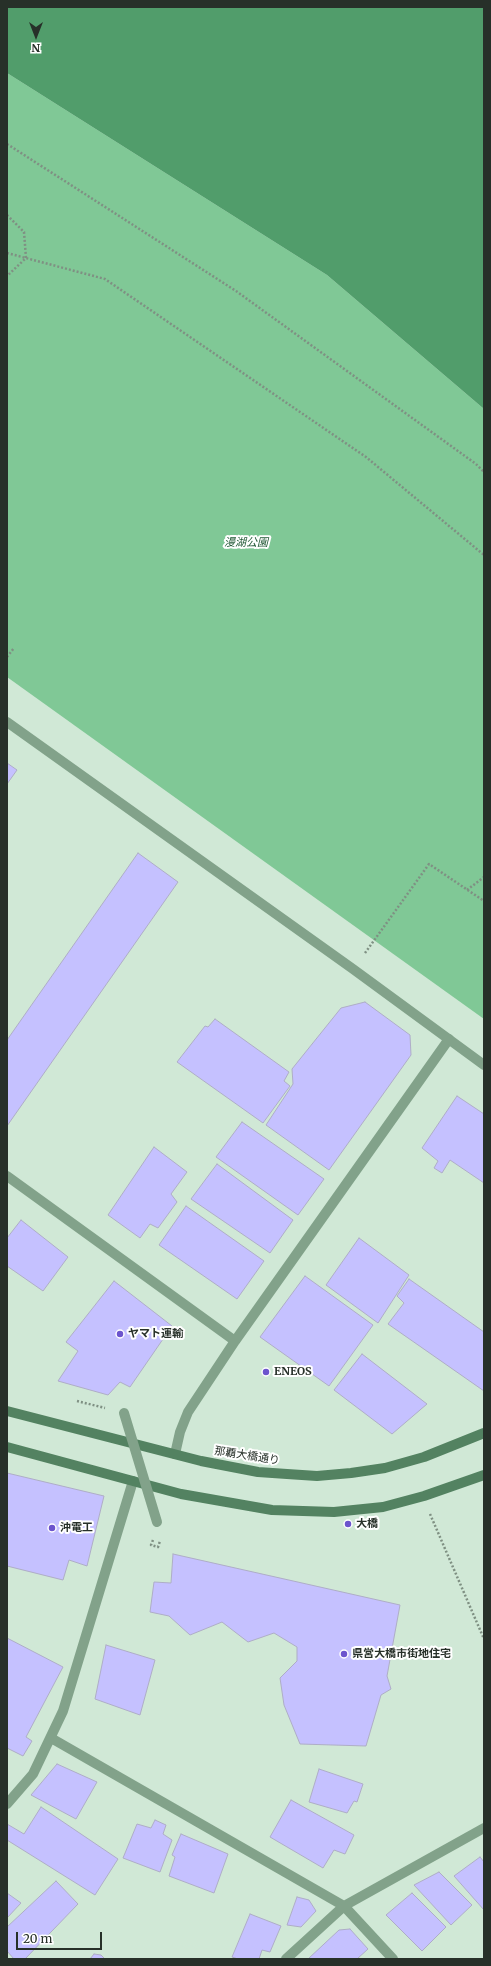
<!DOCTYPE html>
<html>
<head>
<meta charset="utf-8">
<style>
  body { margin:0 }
  #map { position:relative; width:491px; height:1966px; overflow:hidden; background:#d0e8d6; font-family:Merriweather,serif }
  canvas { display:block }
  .frame { position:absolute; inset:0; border:8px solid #273029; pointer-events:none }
  .north { position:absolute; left:16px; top:16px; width:40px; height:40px; -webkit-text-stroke:3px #fff; paint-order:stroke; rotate:180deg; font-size:11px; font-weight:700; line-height:16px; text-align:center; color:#273029 }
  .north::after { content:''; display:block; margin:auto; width:14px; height:18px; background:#273029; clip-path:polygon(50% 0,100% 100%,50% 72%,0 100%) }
  .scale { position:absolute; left:16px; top:1932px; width:86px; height:18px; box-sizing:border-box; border:2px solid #273029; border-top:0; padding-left:5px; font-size:12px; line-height:14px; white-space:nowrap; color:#273029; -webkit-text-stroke:3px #fff; paint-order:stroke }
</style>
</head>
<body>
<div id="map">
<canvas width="491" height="1966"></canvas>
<div class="frame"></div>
<div class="north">N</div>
<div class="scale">20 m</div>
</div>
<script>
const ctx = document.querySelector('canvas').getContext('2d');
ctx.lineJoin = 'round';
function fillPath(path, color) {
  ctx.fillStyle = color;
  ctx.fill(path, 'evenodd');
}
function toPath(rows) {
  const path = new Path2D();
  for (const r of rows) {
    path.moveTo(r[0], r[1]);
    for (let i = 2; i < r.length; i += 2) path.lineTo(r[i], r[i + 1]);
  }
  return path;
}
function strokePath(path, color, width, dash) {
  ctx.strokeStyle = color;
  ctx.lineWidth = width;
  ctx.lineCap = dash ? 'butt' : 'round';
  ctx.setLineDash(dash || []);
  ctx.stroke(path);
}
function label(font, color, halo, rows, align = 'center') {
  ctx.font = font + ' Merriweather,"Noto Sans JP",serif';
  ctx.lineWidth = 4;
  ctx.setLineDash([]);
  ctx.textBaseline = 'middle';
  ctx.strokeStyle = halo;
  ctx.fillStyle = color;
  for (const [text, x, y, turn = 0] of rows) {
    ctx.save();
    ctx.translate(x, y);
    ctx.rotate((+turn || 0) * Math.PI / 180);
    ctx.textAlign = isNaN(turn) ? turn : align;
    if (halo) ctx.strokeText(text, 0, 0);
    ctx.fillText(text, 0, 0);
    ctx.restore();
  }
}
fillPath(toPath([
  [7,73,327,275,484,409,484,1019,7,677]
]), '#80c896');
fillPath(toPath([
  [7,7,484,7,484,409,327,275,7,73]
]), '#519d6b');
const building = toPath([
  [7,763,17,770,7,784,7,763],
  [138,853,178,882,7,1126,7,1040,138,853],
  [365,1002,410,1035,411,1055,329,1170,266,1125,293,1084,292,1069,341,1008,365,1002],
  [215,1019,289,1072,284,1081,290,1086,263,1123,177,1062,205,1026,208,1027,215,1019],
  [457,1096,484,1114,484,1183,450,1160,442,1173,434,1168,438,1161,422,1148,457,1096],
  [242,1122,324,1179,298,1215,216,1157,242,1122],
  [154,1147,187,1172,171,1194,177,1202,158,1228,150,1224,140,1238,108,1215,154,1147],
  [217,1164,293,1220,270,1253,191,1199,217,1164],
  [186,1206,264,1261,237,1299,159,1245,186,1206],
  [21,1220,68,1257,43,1291,7,1266,7,1238,21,1220],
  [359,1238,409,1275,378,1323,326,1285,359,1238],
  [305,1276,373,1325,329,1386,260,1337,305,1276],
  [409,1279,484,1332,484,1391,388,1324,404,1303,397,1296,409,1279],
  [114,1281,172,1326,130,1387,120,1382,108,1395,58,1381,78,1351,66,1342,114,1281],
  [362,1354,427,1404,392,1434,334,1390,362,1354],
  [7,1473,104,1496,87,1566,69,1560,63,1580,7,1566,7,1473],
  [173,1554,400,1605,387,1676,391,1689,381,1695,366,1746,300,1744,284,1705,280,1678,297,1661,297,1647,274,1633,248,1642,222,1622,190,1635,169,1616,150,1612,154,1582,171,1583,173,1554],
  [7,1638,63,1667,26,1737,32,1741,23,1756,7,1748,7,1638],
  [106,1645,155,1660,140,1715,95,1699,106,1645],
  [57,1764,97,1782,76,1819,31,1795,57,1764],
  [319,1769,363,1784,357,1802,354,1801,347,1813,309,1802,319,1769],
  [291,1800,354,1835,345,1854,334,1850,323,1868,270,1837,291,1800],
  [41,1807,118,1859,95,1895,7,1840,7,1824,24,1834,41,1807],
  [155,1820,166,1825,163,1834,172,1840,160,1872,123,1858,137,1824,151,1828,155,1820],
  [181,1834,228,1854,214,1893,169,1876,175,1857,172,1855,181,1834],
  [480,1857,484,1862,484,1910,454,1876,480,1857],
  [439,1872,472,1905,451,1925,414,1885,439,1872],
  [56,1881,78,1904,25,1959,14,1959,7,1951,7,1927,56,1881],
  [7,1893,21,1903,7,1918,7,1893],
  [412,1893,446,1927,422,1951,386,1915,412,1893],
  [297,1897,309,1900,316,1911,301,1927,287,1925,297,1897],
  [250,1914,281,1926,270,1952,262,1950,259,1959,238,1959,232,1957,250,1914],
  [350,1929,368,1949,357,1959,308,1959,339,1930,350,1929],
  [94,1954,101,1955,105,1959,90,1959,94,1954]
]);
fillPath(building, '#c5c1ff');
strokePath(building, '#aeadc6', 1);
strokePath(toPath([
  [7,144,236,291,476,464,484,472],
  [7,215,24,232,26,258,7,276],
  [7,253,105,279,366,457,484,555],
  [7,657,14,648],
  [467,890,484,877],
  [365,953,429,864,484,901],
  [77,1401,105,1408],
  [430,1514,484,1639],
  [153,1540,151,1545,158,1547,160,1541]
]), '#7f9083', 2.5, [2, 2]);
strokePath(toPath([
  [7,1176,235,1341],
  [175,1454,180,1432,188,1412,235,1341,449,1039],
  [51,1738,344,1906,393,1959],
  [7,1804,33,1774,63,1711,133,1481],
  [286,1959,344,1906,484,1828]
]), '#82a28a', 10);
strokePath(toPath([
  [7,722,353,969,484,1065]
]), '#82a28a', 10);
strokePath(toPath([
  [7,1411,201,1461,258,1472,287,1474,317,1476,351,1473,385,1468,424,1457,484,1433],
  [7,1447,181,1494,272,1510,334,1512,383,1507,424,1496,484,1475]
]), '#538261', 10);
strokePath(toPath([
  [124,1413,157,1522]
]), '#82a28a', 10);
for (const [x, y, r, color] of [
  [120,1334,4,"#6c54cd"],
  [266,1372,4,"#6c54cd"],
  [348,1524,4,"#6c54cd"],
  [52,1528,4,"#6c54cd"],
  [344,1654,4,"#6c54cd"]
]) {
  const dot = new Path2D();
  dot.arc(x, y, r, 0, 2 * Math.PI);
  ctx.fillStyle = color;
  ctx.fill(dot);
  strokePath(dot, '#fff', 1.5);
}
label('italic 11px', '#235a37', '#fff', [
  ["漫湖公園",246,543]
]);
label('bold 11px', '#273029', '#fff', [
  ["ヤマト運輸",128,1334],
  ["ENEOS",274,1372],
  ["大橋",356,1524],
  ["沖電工",60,1528],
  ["県営大橋市街地住宅",352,1654]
], 'left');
label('11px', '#273029', '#fff', [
  ["那覇大橋通り",247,1456,9]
]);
</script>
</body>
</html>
